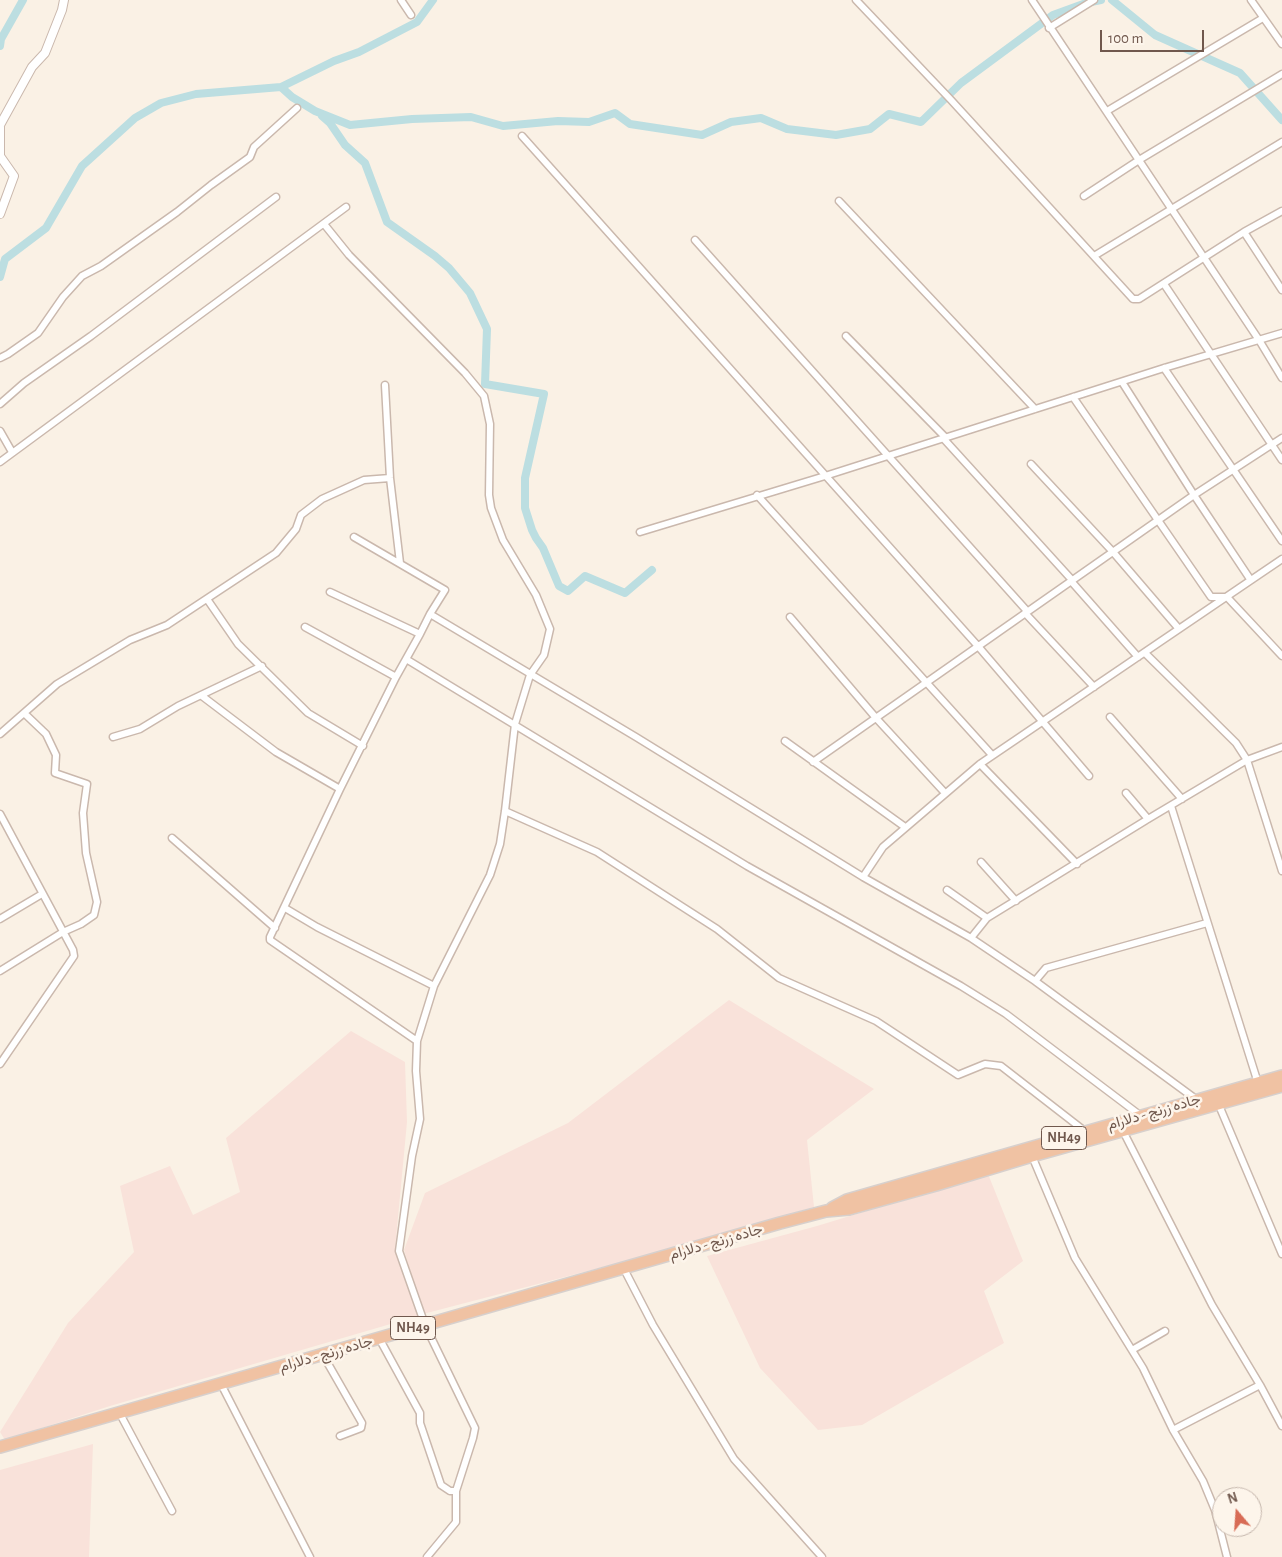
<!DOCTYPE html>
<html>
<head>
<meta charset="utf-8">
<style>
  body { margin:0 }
  #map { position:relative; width:1282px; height:1557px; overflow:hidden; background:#faf1e5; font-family:"Alegreya Sans",sans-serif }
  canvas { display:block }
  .north { position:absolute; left:1212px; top:1487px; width:50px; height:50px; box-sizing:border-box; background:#fdf5eb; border:1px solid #c5b6ac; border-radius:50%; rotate:342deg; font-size:14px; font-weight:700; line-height:20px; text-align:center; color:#70584d }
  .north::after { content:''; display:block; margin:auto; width:18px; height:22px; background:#d86c56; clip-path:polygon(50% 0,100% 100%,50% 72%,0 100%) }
  .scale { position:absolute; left:1100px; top:30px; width:104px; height:22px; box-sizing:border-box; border:2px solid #70584d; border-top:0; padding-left:6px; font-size:15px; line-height:18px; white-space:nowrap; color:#70584d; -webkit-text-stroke:4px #fdf5eb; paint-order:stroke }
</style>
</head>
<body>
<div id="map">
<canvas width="1282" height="1557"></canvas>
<div class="north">N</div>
<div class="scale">100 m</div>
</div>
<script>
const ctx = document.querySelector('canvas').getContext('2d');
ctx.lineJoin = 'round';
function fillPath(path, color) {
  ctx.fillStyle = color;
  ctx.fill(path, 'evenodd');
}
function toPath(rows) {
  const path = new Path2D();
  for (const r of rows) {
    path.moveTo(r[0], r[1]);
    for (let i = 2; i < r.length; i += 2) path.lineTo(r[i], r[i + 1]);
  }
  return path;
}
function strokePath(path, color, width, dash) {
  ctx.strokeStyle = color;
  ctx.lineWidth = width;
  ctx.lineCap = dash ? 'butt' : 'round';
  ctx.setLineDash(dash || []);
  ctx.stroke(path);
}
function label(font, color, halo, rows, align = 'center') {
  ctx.font = font + ' "Alegreya Sans",Vazirmatn,sans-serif';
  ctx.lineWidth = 5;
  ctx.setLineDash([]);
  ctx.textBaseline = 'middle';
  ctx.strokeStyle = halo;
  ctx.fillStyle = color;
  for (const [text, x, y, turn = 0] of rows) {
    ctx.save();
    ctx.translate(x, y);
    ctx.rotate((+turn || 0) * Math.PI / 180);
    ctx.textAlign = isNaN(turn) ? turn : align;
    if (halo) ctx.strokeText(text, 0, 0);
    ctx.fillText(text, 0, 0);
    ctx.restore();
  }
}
fillPath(toPath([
  [729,1000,874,1089,807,1140,814,1207,649,1255,423,1314,404,1250,425,1193,568,1123],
  [351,1031,405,1062,407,1122,395,1249,418,1316,110,1406,5,1440,0,1432,68,1323,134,1252,120,1186,170,1166,193,1215,240,1192,226,1138],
  [988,1174,1023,1261,984,1291,1004,1343,862,1425,818,1430,760,1368,707,1256,817,1226],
  [93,1444,89,1557,0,1557,0,1470]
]), '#f9e2da');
strokePath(toPath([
  [1112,0,1155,35,1240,73,1282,120],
  [0,46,1,39,23,0],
  [281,87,292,97,315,111,350,125,412,119,471,117,503,126,558,121,589,122,615,113,630,124,702,135,731,122,761,118,787,129,836,135,870,129,889,114,921,122,961,83,1053,15,1086,3,1101,0],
  [322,116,330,123,345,145,365,163,387,222,435,256,449,268,470,293,487,329,485,384,544,394,525,478,525,508,532,530,536,538,543,548,559,586,568,591,585,576,625,593,652,570],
  [0,277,5,259,46,228,82,166,135,118,161,103,196,94,281,87,334,61,359,52,417,22,433,0]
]), '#bcdee1', 8);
const minor = toPath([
  [401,0,411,15],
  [856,0,951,100,1133,299,1139,299,1244,232,1282,211],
  [1032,0,1259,340,1282,378],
  [1251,0,1282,44],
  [1049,28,1094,0],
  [1107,111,1263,18],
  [522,136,977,645,1089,776],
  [1084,196,1139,160,1282,74],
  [839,201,1035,409],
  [324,224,349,255,465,373,484,396,490,424,489,495,491,508,503,540,536,595,550,629,544,655,530,675,515,724,505,811,500,844,490,875,434,986,417,1041,416,1071,420,1119,412,1156,399,1251,425,1325,475,1428,473,1438,456,1491,456,1522,427,1557],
  [1244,232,1282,290],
  [695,240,1027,611],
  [1094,256,1282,142],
  [1164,284,1282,460],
  [846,336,945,437],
  [0,358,8,354,38,333,63,297,82,276,101,266,177,212,211,185,250,157,254,147,297,108],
  [1164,368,1282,541],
  [1122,382,1194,495,1250,579],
  [385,385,390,478,400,563],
  [1073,397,1211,597,1227,597,1282,656],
  [0,404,24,383,91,336,276,197],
  [0,431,12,452],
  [943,438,1072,580],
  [0,462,346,207],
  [1031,464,1113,552,1179,629],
  [757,495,992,755],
  [640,532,825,476,1164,368,1282,333],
  [354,537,445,590,430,614],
  [1071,581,1138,657],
  [330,592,420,634,430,614,636,737,863,877,971,938,1035,981,1197,1100],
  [207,599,238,644,308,713,363,746],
  [1025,613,1094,687],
  [790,617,876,718,945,793],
  [305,627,396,677],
  [1145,653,1236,743,1247,760,1282,871],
  [406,659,747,866,961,986,1006,1014,1141,1116],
  [202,696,276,752,340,789],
  [1110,717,1182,799],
  [0,734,57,684,130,640,167,625,276,553,296,529,301,515,322,499,364,480,390,478],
  [113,737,140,729,178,706,262,666],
  [785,741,905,827],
  [813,762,1194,495,1282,438],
  [980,764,1077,864],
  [1126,793,1148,819],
  [1171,806,1258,1083],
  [505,811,597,852,717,929,779,978,876,1021,958,1075,985,1064,1001,1066,1086,1132],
  [0,814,73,950,74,956,0,1064],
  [172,838,275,928],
  [981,862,1016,901],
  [863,877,883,847,980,764,1282,559],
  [947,890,987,918],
  [285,908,317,927,434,986],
  [0,919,42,894],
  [971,938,987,918,1148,819,1247,760,1282,747],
  [0,971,63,932,81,924,94,915,97,902,86,853,83,813,87,784,55,773,56,755,46,734,24,713],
  [1035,981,1046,968,1207,923],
  [417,1041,270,940,270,937,340,789,396,677,420,634],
  [1218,1103,1282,1254],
  [1123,1131,1212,1305,1260,1385,1282,1426],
  [1032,1156,1075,1258,1143,1368,1173,1430,1203,1481,1215,1510,1227,1557],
  [624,1269,653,1325,734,1459,822,1557],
  [379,1338,420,1413,420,1423,441,1485,450,1491,456,1491],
  [1132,1350,1165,1331],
  [323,1355,362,1423,361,1428,340,1436],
  [221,1384,310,1557],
  [119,1412,172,1511],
  [1173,1430,1260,1385]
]);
const tertiary = toPath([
  [0,125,32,67,45,53,62,10,64,0],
  [0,127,0,156,14,176,0,214]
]);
const trunk = toPath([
  [832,1208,847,1200,1282,1076],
  [0,1447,780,1223,826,1211,849,1209,936,1185,1032,1156,1282,1086]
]);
strokePath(minor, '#cab8ad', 9);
strokePath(tertiary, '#cab8ad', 10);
strokePath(trunk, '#d7d0cd', 14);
strokePath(minor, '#fff', 6);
strokePath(tertiary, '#fff', 8);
strokePath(trunk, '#f0c2a3', 11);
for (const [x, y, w] of [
  [1064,1138,45],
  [413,1328,45]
]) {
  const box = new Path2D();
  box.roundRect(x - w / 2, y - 11.5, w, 23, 4);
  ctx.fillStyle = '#fdf5eb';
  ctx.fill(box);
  strokePath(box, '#70584d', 1);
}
label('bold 14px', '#70584d', null, [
  ["NH49",1064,1138],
  ["NH49",413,1328]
]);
label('15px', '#70584d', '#fdf5eb', [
  ["جاده زرنج - دلارام",1154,1112,-16],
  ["جاده زرنج - دلارام",716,1242,-16],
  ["جاده زرنج - دلارام",326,1354,-16]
]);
</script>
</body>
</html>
